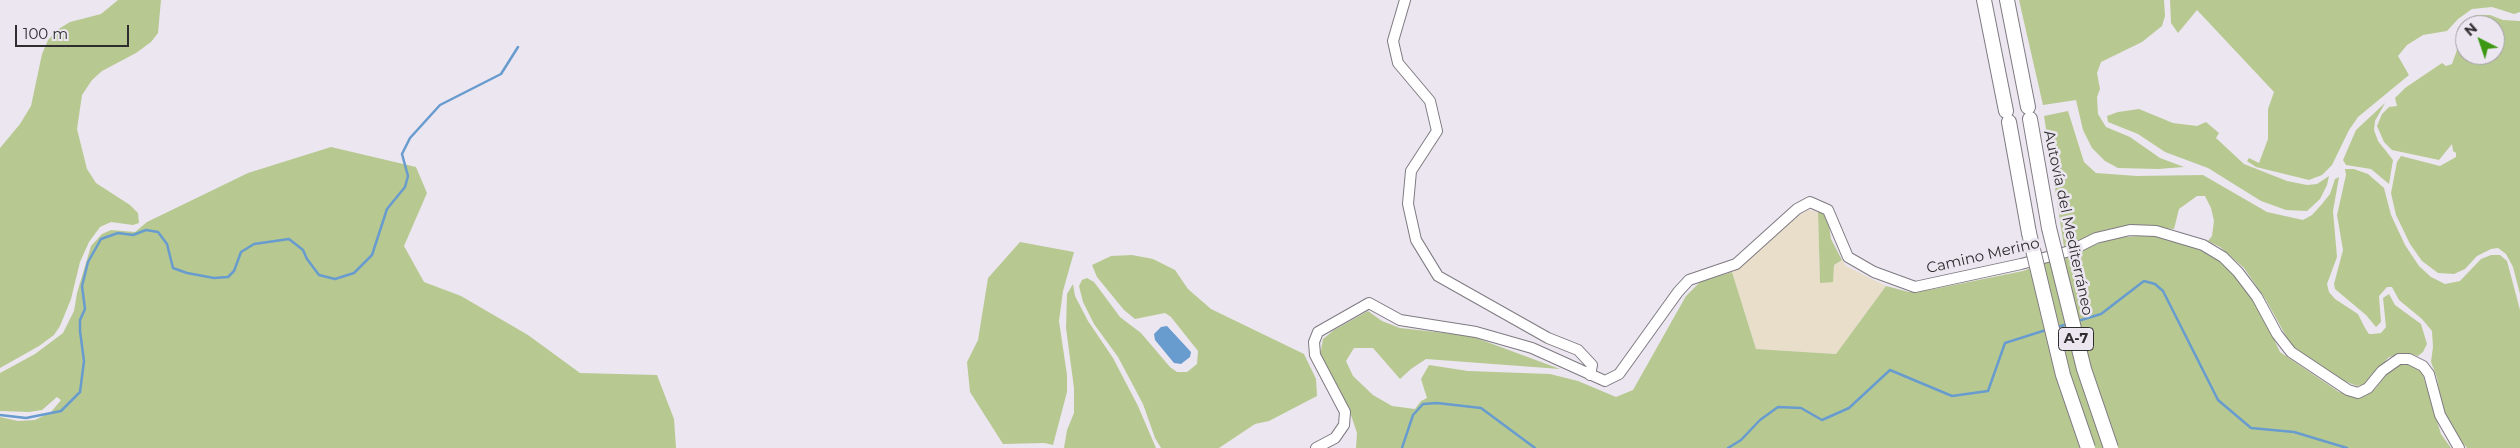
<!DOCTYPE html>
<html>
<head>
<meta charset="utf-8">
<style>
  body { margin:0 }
  #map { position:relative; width:2520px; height:448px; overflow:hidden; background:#ece6f0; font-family:Montserrat,sans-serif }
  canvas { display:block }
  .north { position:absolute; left:2455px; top:15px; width:50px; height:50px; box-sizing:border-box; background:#ece6f0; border:1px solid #a09ca3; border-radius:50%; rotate:319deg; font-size:14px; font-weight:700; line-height:20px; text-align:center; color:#2f2d30 }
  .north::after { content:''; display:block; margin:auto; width:18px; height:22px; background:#3c9712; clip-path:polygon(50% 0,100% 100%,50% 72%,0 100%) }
  .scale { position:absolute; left:15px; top:25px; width:114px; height:22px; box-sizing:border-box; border:2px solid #2f2d30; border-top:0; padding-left:6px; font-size:15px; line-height:18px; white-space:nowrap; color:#2f2d30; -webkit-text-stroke:4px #ece6f0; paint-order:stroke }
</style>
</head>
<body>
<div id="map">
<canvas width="2520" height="448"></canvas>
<div class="north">N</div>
<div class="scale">100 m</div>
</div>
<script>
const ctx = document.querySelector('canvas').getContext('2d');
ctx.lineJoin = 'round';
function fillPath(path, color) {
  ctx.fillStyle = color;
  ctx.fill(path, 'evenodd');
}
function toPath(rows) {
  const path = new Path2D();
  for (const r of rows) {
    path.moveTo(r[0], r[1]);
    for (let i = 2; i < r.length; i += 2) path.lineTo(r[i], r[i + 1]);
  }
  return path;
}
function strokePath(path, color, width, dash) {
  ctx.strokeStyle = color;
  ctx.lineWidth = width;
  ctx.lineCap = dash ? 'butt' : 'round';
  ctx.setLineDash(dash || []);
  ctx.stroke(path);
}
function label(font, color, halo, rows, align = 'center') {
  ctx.font = font + ' Montserrat,sans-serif';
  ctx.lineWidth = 5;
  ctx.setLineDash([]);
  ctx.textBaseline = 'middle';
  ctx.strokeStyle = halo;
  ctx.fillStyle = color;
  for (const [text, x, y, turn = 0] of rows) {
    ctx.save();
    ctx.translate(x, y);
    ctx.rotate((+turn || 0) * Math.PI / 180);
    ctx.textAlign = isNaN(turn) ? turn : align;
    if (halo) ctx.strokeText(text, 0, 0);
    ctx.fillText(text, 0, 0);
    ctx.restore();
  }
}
fillPath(toPath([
  [1808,210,1818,212,1820,283,1834,265,1842,260,1846,266,1886,286,1836,354,1756,349,1732,272,1798,216]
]), '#e9dec9');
fillPath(toPath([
  [118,0,161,0,158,33,151,42,136,53,102,71,92,80,82,95,77,129,87,169,96,183,130,205,138,213,139,223,133,225,111,222,100,227,89,242,80,262,71,299,60,326,54,335,39,346,0,368,0,148,20,124,31,106,42,54,48,40,57,30,70,22,101,14],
  [2019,0,2164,0,2165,16,2162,26,2142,42,2101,62,2097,73,2100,89,2097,97,2098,114,2106,127,2130,137,2160,158,2184,167,2158,169,2118,168,2105,161,2092,148,2083,130,2076,100,2043,105],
  [2170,0,2520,0,2520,12,2514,14,2492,7,2472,9,2458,19,2447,31,2423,35,2407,45,2398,56,2409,75,2358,117,2349,130,2332,165,2322,175,2309,180,2256,167,2247,161,2249,158,2259,163,2268,139,2268,109,2274,92,2197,10,2178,33,2171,23],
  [2476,15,2490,15,2503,20,2520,21,2520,294,2513,267,2506,254,2498,248,2491,249,2477,256,2465,269,2454,274,2438,273,2422,261,2410,244,2396,215,2391,193,2397,162,2401,156,2440,166,2456,157,2456,153,2453,151,2452,144,2439,160,2392,150,2384,142,2377,126,2382,114,2389,107,2397,106,2395,98,2405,88,2442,63,2446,66,2452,64,2463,33,2457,30,2458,28],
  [2465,25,2495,25,2495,55,2465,55],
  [2385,103,2375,121,2374,130,2378,141,2393,160,2389,184,2371,169,2346,165,2343,160,2356,130],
  [2139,109,2173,123,2197,126,2206,122,2219,133,2216,138,2244,164,2287,181,2307,185,2317,184,2329,176,2327,185,2320,199,2307,211,2286,210,2261,201,2208,168,2165,152,2138,134,2108,122,2107,116,2118,112],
  [2068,111,2084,162,2096,173,2137,176,2203,175,2267,212,2303,220,2312,215,2322,204,2330,194,2335,179,2339,177,2333,211,2337,257,2327,284,2329,292,2335,299,2358,314,2365,328,2369,334,2373,334,2381,333,2386,327,2383,298,2389,294,2395,305,2421,324,2427,344,2423,352,2418,356,2411,354,2389,357,2365,384,2357,386,2342,380,2291,345,2266,300,2244,268,2220,247,2208,241,2212,236,2214,221,2211,208,2205,196,2197,196,2179,209,2174,229,2123,226,2101,231,2064,247,2044,116],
  [331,147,416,167,427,193,404,246,424,282,461,296,528,335,580,373,657,375,674,419,676,448,0,448,0,417,18,421,35,420,51,412,61,400,57,397,42,410,29,412,0,411,0,373,35,354,63,333,74,311,77,293,91,246,102,234,111,230,135,232,147,222,248,173],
  [2345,169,2354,169,2368,174,2384,188,2391,215,2405,245,2419,266,2431,277,2445,284,2460,281,2481,259,2491,255,2500,255,2507,261,2520,310,2520,448,2467,448,2452,431,2441,402,2437,378,2431,362,2433,347,2432,331,2422,319,2399,300,2392,287,2387,287,2379,296,2381,322,2376,327,2366,315,2335,289,2334,284,2343,250,2337,215,2346,175],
  [1818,212,1822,212,1828,218,1831,239,1842,260,1834,265,1833,282,1820,283],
  [2150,235,2184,243,2211,255,2230,270,2254,297,2280,352,2339,392,2357,397,2365,396,2376,388,2391,368,2401,364,2410,365,2422,372,2441,434,2451,448,1356,448,1357,433,1350,412,1320,355,1323,339,1334,330,1368,311,1382,321,1400,328,1471,336,1560,369,1426,359,1411,369,1400,379,1373,348,1354,348,1346,361,1353,376,1373,395,1392,406,1415,409,1421,401,1427,398,1421,379,1429,365,1468,371,1550,374,1578,381,1616,397,1633,390,1686,296,1700,282,1732,272,1756,349,1836,354,1886,286,1909,292,1934,289,2023,271,2114,238],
  [1020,242,1074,252,1063,291,1059,321,1067,375,1067,392,1053,445,1045,443,1003,444,970,392,967,362,978,340,988,278],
  [1132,255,1153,259,1175,270,1188,289,1211,309,1304,354,1316,379,1317,396,1269,421,1255,424,1219,448,1161,448,1155,438,1143,404,1118,357,1094,324,1083,302,1079,286,1082,280,1087,278,1094,282,1120,317,1141,333,1170,367,1177,372,1187,372,1197,364,1198,351,1171,317,1165,313,1135,319,1124,310,1097,277,1092,265,1111,256],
  [1073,284,1075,296,1088,321,1113,358,1138,406,1156,448,1064,448,1067,430,1074,413,1074,388,1066,328,1067,294]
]), '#b7c991');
fillPath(toPath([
  [1167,326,1191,352,1190,357,1181,364,1174,363,1155,340,1154,334,1161,327]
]), '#689bce');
strokePath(toPath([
  [2078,321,2101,314,2144,281,2155,284,2163,291,2218,400,2251,428,2294,432,2347,448],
  [2057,327,2068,324],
  [0,415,26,418,61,411,80,392,84,361,80,331,80,320,85,309,82,286,88,262,101,239,118,233,133,235,146,230,158,232,167,244,173,268,187,273,214,278,228,277,234,271,241,252,254,244,289,239,303,250,307,259,319,275,335,279,354,273,372,255,387,209,405,187,408,176,402,154,410,138,440,105,501,74,518,47],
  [1402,448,1413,415,1423,404,1437,403,1481,408,1535,448],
  [1728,448,1741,440,1760,420,1778,407,1801,408,1822,420,1849,408,1890,370,1952,396,1988,391,2005,343,2046,330]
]), '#689bce', 2.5);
const minor = toPath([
  [1405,0,1393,41,1398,63,1430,101,1437,131,1411,171,1408,204,1416,240,1438,276,1548,338,1578,350,1592,365,1590,375],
  [1316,448,1335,438,1344,425,1345,412,1315,355,1314,342,1318,332,1369,303,1400,320,1476,332,1532,348,1605,381,1619,374,1678,292,1689,280,1736,264,1797,209,1810,202,1828,210,1848,257,1874,272,1915,287,2021,264,2070,251,2096,238,2130,230,2156,231,2203,245,2223,257,2238,272,2257,297,2277,334,2291,352,2348,390,2358,393,2368,388,2382,371,2399,359,2409,359,2423,366,2429,374,2440,415,2459,448]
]);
const highway = toPath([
  [1984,0,2006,111],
  [2007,0,2028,107],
  [2030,119,2049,228],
  [2009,122,2029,233]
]);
strokePath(minor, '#7f7a82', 12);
strokePath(highway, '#7f7a82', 16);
strokePath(minor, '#fff', 10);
strokePath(highway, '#fff', 14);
const highwayBridge = toPath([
  [2049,228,2084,369,2111,448],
  [2029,233,2063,375,2088,448]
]);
strokePath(highwayBridge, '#7f7a82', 16, []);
strokePath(highwayBridge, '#fff', 14);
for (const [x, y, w] of [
  [2076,339,35]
]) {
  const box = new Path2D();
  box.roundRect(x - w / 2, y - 11.5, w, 23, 4);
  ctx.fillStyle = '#ece6f0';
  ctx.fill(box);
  strokePath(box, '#2f2d30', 1);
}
label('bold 14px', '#2f2d30', null, [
  ["A-7",2076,339]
]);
label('15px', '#2f2d30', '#ece6f0', [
  ["Autovía del Mediterráneo",2068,223,78],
  ["Camino Merino",1983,256,-13]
]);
</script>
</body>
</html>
